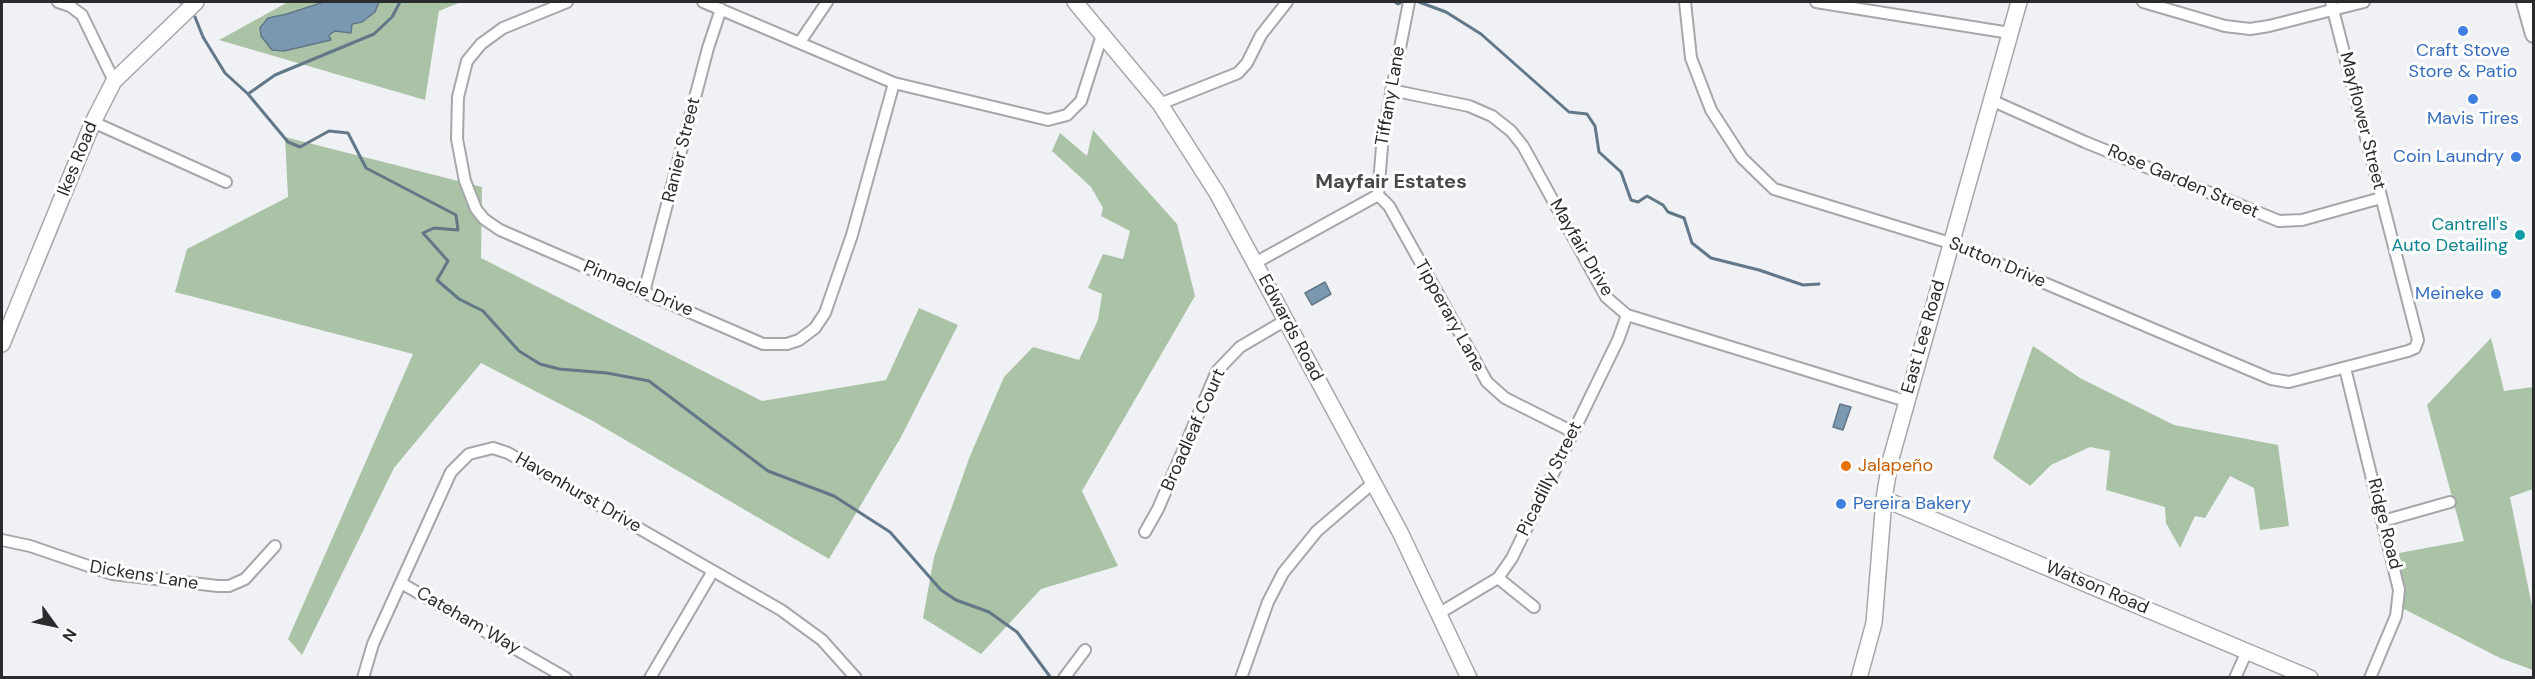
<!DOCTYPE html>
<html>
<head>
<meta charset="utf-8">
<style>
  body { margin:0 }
  #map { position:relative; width:2535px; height:679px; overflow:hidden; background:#f0f1f5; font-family:"DM Sans",sans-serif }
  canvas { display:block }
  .frame { position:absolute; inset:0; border:3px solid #2a2b2c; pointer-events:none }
  .north { position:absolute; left:24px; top:595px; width:60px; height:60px; -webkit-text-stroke:4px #fff; paint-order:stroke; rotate:123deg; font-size:16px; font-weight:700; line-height:24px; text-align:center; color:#2a2b2c }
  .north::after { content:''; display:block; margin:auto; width:21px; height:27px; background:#2a2b2c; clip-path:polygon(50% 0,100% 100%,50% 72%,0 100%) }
</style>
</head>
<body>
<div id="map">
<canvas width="2535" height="679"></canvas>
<div class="frame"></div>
<div class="north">N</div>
</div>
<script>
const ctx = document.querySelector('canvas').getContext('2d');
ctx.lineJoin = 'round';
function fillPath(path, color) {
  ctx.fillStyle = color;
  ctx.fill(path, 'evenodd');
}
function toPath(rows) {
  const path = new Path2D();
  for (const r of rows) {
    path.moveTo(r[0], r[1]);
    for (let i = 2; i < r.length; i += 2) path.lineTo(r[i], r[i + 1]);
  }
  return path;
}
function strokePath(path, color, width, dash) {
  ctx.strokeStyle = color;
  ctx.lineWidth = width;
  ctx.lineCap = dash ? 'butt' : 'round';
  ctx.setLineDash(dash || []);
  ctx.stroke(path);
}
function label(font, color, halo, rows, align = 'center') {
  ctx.font = font + ' "DM Sans",sans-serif';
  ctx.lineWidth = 6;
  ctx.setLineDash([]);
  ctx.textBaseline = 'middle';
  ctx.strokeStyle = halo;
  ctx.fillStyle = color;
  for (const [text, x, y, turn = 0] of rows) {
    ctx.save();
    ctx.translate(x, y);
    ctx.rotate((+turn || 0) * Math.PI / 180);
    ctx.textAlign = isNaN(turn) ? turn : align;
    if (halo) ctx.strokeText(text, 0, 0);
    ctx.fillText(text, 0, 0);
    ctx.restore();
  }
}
fillPath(toPath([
  [288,2,461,2,439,11,425,100,219,40],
  [1093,130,1177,224,1195,296,1082,491,1118,566,1041,589,981,654,923,618,934,557,970,456,1004,377,1033,347,1079,360,1098,320,1102,294,1088,288,1103,254,1123,259,1130,231,1101,216,1103,208,1091,187,1052,151,1060,133,1087,156],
  [285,137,482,187,481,258,762,401,886,380,919,308,958,325,901,437,829,559,591,420,481,363,394,468,302,655,288,639,413,354,175,292,187,249,288,197],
  [2491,338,2504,391,2533,387,2533,489,2510,497,2533,611,2533,670,2500,658,2404,609,2399,553,2464,541,2427,405],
  [2033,346,2080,378,2174,425,2278,445,2289,526,2260,530,2254,488,2230,476,2205,518,2195,516,2180,548,2166,523,2165,507,2106,490,2110,451,2090,447,2051,465,2030,486,1993,458]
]), '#aac3a6');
const water = toPath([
  [324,2,379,2,375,12,362,22,352,24,351,33,335,31,329,35,331,40,284,51,272,50,261,36,260,28,268,18,287,14,324,2],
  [1325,282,1331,294,1312,305,1305,293,1325,282],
  [1840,404,1851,407,1843,430,1833,427,1840,404]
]);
fillPath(water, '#7a98af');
strokePath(water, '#627788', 1.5);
strokePath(toPath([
  [180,2,181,2],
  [1395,2,1398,4,1402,2],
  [1419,2,1446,12,1481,34,1569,112,1587,114,1595,126,1599,152,1621,172,1631,200,1638,202,1647,196,1663,205,1668,212,1684,218,1692,243,1711,258,1759,270,1803,285,1819,284],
  [195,17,203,37,225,73,248,94,288,142,300,147,329,131,348,133,366,168,456,215,458,230,434,228,423,233,448,261,437,280,459,299,483,311,519,351,540,364,559,369,607,373,649,381,768,471,834,496,890,532,941,590,956,600,989,612,1017,632,1051,678],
  [248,94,275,75,374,34,392,17,400,2]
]), '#627788', 3);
const street = toPath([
  [58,2,70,6,82,15,114,81],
  [567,2,503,28,481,44,467,61,458,97,457,139,465,181,476,209,484,219,500,230,763,344,787,344,799,340,815,328,825,313,852,235,894,83],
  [703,2,894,83,1048,120,1067,115,1081,101,1103,32],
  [1685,2,1691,58,1711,110,1742,158,1774,189,1950,243,2271,379,2289,382,2408,351,2415,348,2418,340,2331,2],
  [1816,2,2010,33],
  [2143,2,2225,26,2250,29,2269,26,2364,2],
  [800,42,827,2],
  [1391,90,1469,106,1492,116,1511,131,1523,146,1606,297,1627,315,1906,401],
  [1991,100,2085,142,2279,221,2302,220,2381,198],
  [1160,104,1238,73,1247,63,1261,35,1287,2],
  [93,122,226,182],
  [1378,195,1389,206,1487,382,1505,398,1573,432],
  [1255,263,1378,195,1383,135,1409,2],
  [644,292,708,48,721,9],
  [2345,368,2399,590,2396,616,2370,678],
  [2383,521,2450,502],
  [1145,532,1158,509,1217,371,1240,347,1286,320],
  [2,540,30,546,112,574,218,586,229,586,245,579,275,546],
  [1498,578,1534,607],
  [401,583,566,678],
  [1438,614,1498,578,1512,558,1618,340,1627,315],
  [363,678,373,644,451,472,469,454,493,448,508,453,781,610,822,640,856,678],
  [650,678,713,571],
  [1064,678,1085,650],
  [1241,678,1268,602,1283,573,1317,531,1373,483],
  [2235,678,2247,651]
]);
const secondary = toPath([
  [1075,2,1160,104,1217,193,1400,532,1469,678],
  [2,344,93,122,114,81,196,2],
  [1884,499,2310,678],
  [1859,678,1874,623,1884,499,1890,462,2019,2]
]);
const primary = toPath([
  [2525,2,2534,34]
]);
strokePath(street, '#a6a7ab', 14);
strokePath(secondary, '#a6a7ab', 18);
strokePath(primary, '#a6a7ab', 20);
strokePath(street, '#fff', 10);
strokePath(secondary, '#fff', 15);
strokePath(primary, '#fff', 16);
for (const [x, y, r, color] of [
  [2463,31,6,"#3f7fe0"],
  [2473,99,6,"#3f7fe0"],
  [2516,157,6,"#3f7fe0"],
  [2520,235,6,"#0f9aa8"],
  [2496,294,6,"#3f7fe0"],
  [1846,466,6,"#e8710a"],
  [1841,504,6,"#3f7fe0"]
]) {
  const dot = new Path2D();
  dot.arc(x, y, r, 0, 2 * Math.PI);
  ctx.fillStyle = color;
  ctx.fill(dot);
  strokePath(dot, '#fff', 2);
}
label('18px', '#366cbe', '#fff', [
  ["Craft Stove",2463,51],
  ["Store & Patio",2463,72],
  ["Mavis Tires",2473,119],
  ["Coin Laundry",2504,157,"right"],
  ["Meineke",2484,294,"right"],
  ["Pereira Bakery",1853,504,"left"]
]);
label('18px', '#2a2b2c', '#fff', [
  ["Tiffany Lane",1391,96,-80],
  ["Mayflower Street",2362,121,76],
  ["Ranier Street",682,150,-76],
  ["Ikes Road",78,159,-68],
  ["Rose Garden Street",2183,182,23],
  ["Mayfair Drive",1581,248,60],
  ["Sutton Drive",1997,263,23],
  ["Pinnacle Drive",638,289,23],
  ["Tipperary Lane",1449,316,61],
  ["Edwards Road",1290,328,62],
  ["East Lee Road",1924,337,-74],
  ["Broadleaf Court",1194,430,-66],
  ["Picadilly Street",1550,479,-64],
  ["Havenhurst Drive",578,493,30],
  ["Ridge Road",2384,524,76],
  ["Dickens Lane",144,576,9],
  ["Watson Road",2097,588,23],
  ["Cateham Way",468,621,30]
]);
label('18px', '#0d838f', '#fff', [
  ["Cantrell's",2508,225],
  ["Auto Detailing",2508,246]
], 'right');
label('18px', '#c56008', '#fff', [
  ["Jalapeño",1858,466]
], 'left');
label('bold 20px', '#49494d', '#fff', [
  ["Mayfair Estates",1391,183]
]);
</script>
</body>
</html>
